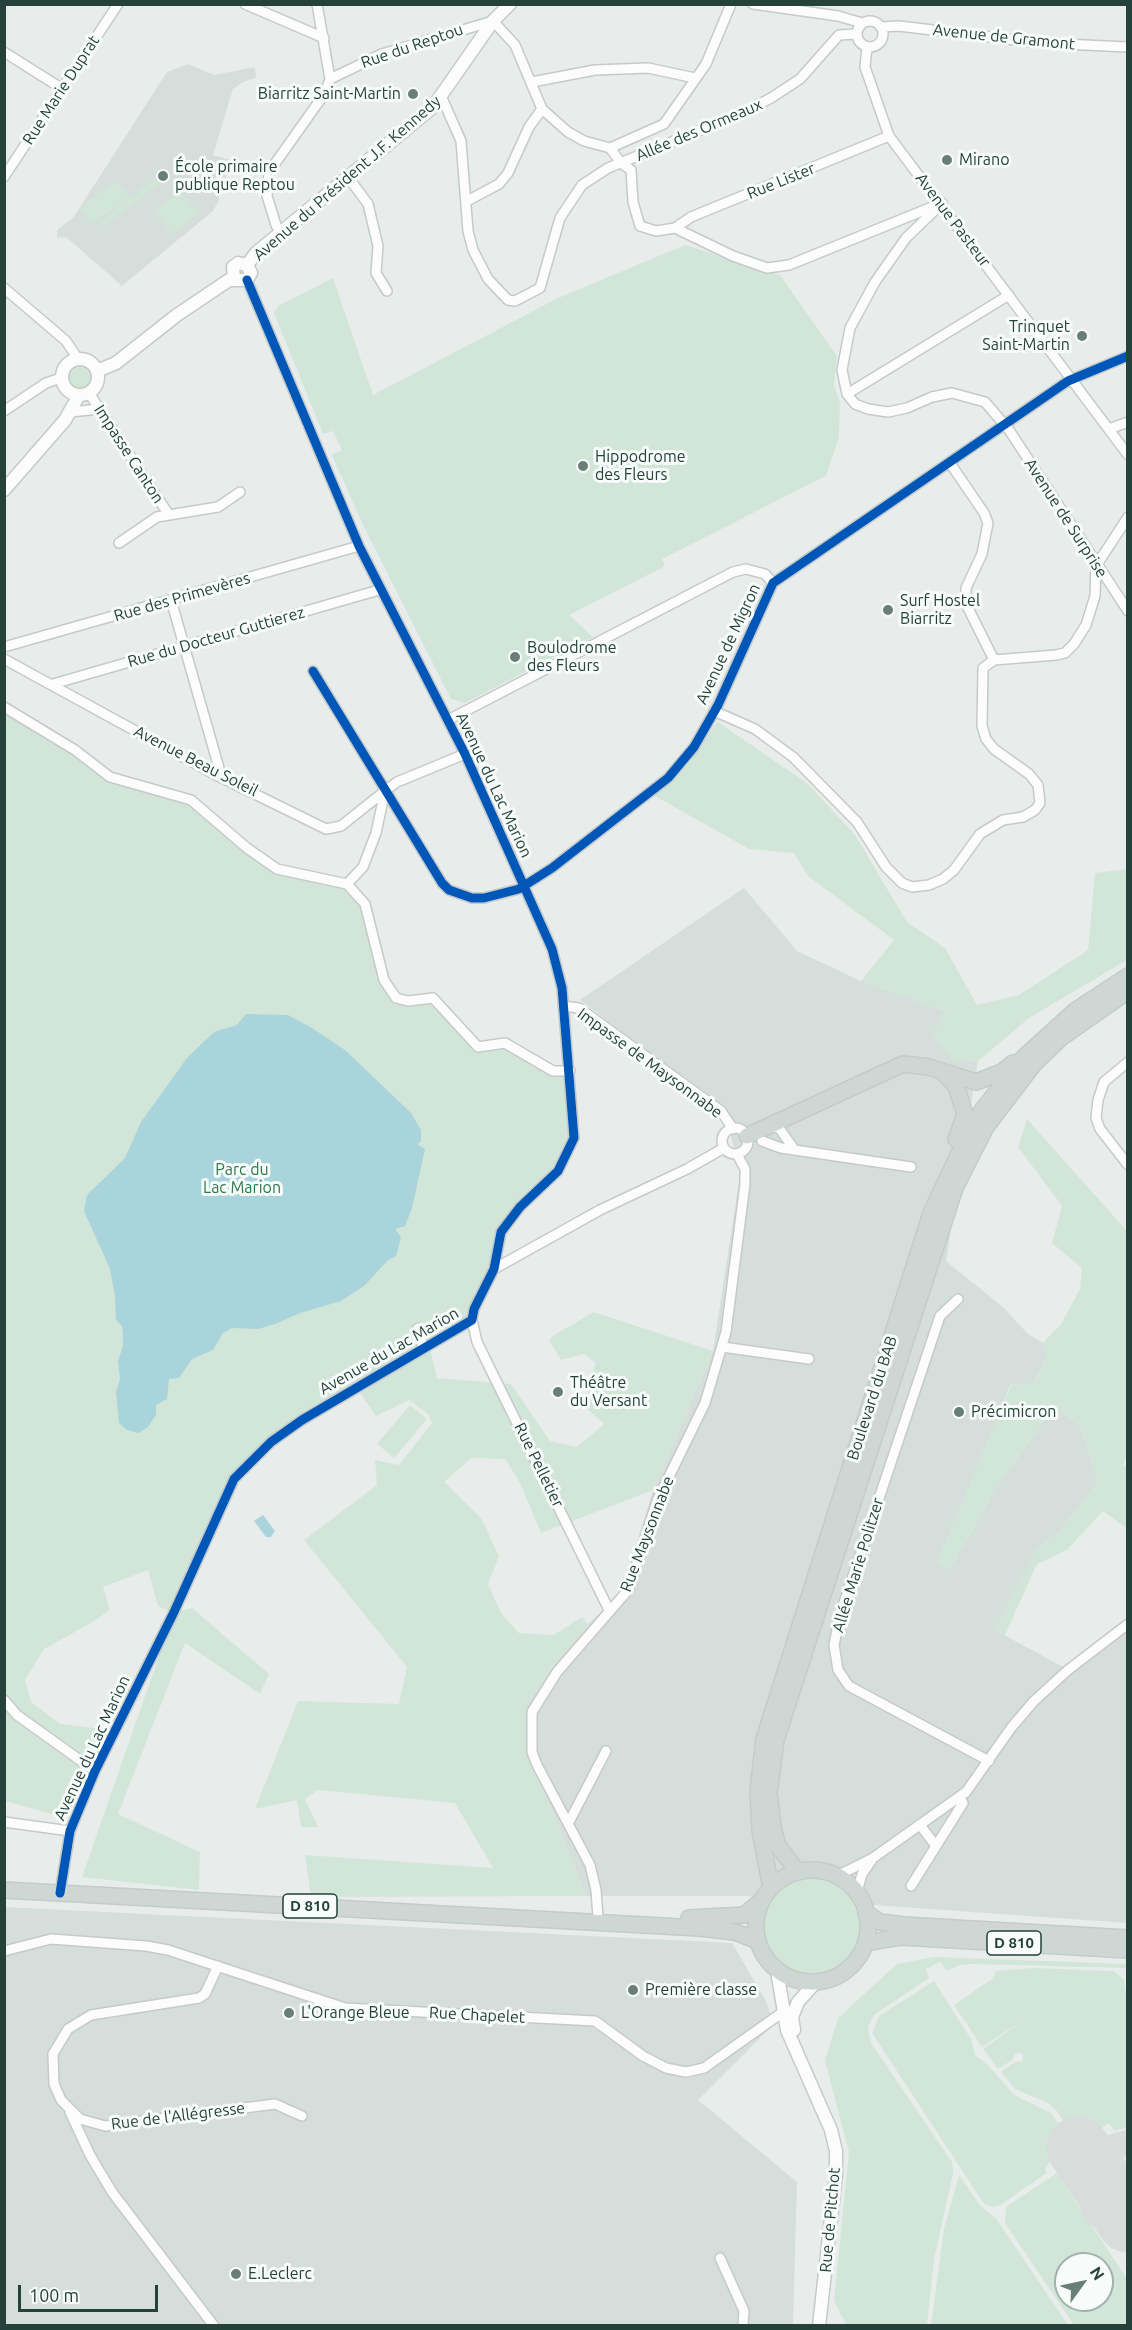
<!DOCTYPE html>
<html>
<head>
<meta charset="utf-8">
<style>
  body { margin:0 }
  #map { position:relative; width:1132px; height:2330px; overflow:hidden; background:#e8edeb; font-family:Ubuntu,sans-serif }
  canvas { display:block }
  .frame { position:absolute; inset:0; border:6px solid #24423a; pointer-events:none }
  .north { position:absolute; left:1054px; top:2252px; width:60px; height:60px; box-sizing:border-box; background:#f7fbf9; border:2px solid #a3b1ad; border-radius:50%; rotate:57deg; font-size:16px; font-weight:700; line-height:24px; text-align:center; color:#24423a }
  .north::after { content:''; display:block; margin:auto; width:21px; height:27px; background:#697e78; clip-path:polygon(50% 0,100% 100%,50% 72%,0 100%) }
  .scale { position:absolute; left:18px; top:2285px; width:140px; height:27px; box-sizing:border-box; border:3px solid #24423a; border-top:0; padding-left:8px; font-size:18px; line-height:21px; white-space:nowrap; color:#24423a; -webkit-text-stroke:4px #f7fbf9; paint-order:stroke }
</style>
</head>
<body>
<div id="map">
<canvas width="1132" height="2330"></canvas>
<div class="frame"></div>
<div class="north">N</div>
<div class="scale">100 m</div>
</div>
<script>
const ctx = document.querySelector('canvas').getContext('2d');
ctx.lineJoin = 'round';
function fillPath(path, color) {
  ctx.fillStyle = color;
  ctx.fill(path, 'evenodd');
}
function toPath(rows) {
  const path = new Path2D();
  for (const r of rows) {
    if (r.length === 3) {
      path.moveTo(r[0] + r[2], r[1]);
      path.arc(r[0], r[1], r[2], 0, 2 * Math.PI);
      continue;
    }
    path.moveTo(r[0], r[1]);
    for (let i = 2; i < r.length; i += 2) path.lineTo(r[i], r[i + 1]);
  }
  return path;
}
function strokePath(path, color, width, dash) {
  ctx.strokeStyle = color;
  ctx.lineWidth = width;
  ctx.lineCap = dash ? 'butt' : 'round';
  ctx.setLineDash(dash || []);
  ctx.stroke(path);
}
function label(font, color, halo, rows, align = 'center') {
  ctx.font = font + ' Ubuntu,sans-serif';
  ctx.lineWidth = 6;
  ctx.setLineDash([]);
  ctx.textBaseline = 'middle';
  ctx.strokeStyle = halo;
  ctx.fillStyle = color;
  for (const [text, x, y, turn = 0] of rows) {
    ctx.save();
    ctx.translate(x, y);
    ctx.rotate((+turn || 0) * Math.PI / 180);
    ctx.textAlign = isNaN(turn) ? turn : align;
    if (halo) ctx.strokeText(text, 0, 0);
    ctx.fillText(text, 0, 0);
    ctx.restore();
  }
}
fillPath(toPath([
  [188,64,214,75,255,67,256,78,243,82,233,89,213,155,231,160,218,202,213,211,122,286,66,237,57,238,57,230,73,218,167,72],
  [744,888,797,951,861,981,945,1011,953,1059,978,1061,946,1261,1004,1308,1028,1334,1043,1343,1047,1358,1033,1384,1010,1385,987,1446,949,1570,996,1488,1054,1407,1080,1425,1098,1482,1059,1532,1038,1548,995,1630,1065,1668,1127,1617,1127,1923,747,1896,586,1896,526,1747,526,1705,554,1665,588,1624,621,1593,653,1490,713,1351,740,1175,725,1110,580,1000],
  [4,1907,732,1943,766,2001,774,2024,698,2100,797,2182,793,2325,5,2325]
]), '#d6dedb');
fillPath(toPath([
  [155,179,159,184,103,227,100,222],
  [115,181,130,198,91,223,80,208],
  [181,191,198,214,172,234,154,211],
  [685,245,780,275,837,356,834,385,840,403,839,437,826,476,662,559,665,566,569,615,593,637,465,703,451,699,363,525,332,455,342,450,333,431,323,434,274,313,278,306,333,278,373,395,558,298],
  [80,377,11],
  [5,707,110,777,191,800,277,869,347,884,365,904,384,980,396,998,433,998,478,1047,495,1043,553,1071,570,1071,575,1127,565,1161,520,1207,497,1249,472,1320,429,1344,437,1378,511,1384,550,1441,577,1447,604,1424,586,1408,590,1378,596,1363,584,1354,561,1360,549,1340,554,1335,594,1312,713,1351,653,1490,541,1533,520,1483,505,1459,471,1458,444,1482,481,1518,499,1556,488,1584,501,1613,519,1633,554,1635,582,1617,588,1624,554,1665,526,1705,526,1747,586,1896,311,1897,305,1855,493,1868,455,1803,318,1790,305,1799,318,1827,301,1827,297,1800,255,1809,298,1701,399,1704,407,1667,304,1540,377,1485,375,1460,399,1465,432,1423,428,1414,409,1400,376,1416,357,1388,302,1420,234,1479,175,1612,192,1608,269,1674,260,1694,185,1643,118,1814,200,1852,199,1890,82,1877,174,1613,158,1606,148,1570,103,1587,110,1610,91,1623,44,1649,25,1680,31,1702,60,1724,103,1729,101,1748,68,1804,52,1814,5,1801],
  [718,722,808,784,855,835,907,922,945,948,977,1005,1019,995,1088,950,1095,873,1127,869,1127,960,1029,1018,978,1061,953,1060,932,1036,945,1011,861,981,894,940,808,876,794,853,749,849,653,795,682,768],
  [1027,1119,1127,1231,1128,1454,1123,1464,1127,1468,1128,1529,1103,1511,1067,1550,1037,1564,1005,1635,994,1630,1038,1548,1059,1532,1098,1482,1080,1425,1054,1407,996,1488,949,1570,936,1564,1011,1385,1034,1383,1047,1358,1043,1343,1061,1324,1080,1289,1082,1268,1052,1243,1062,1206,1018,1147],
  [410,1405,427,1419,394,1458,377,1444],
  [810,1927,49],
  [934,1957,1127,1964,1127,1968,973,1964,960,1965,947,1971,940,1962,926,1969,929,1978,874,2015,868,2027,871,2043,952,2162,953,2174,934,2259,927,2325,846,2325,834,2300,849,2152,825,2061,838,2018,897,1964],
  [1032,1968,1114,1971,1124,1980,1128,2006,1127,2128,1114,2130,1109,2123,1078,2143,1057,2111,1048,2103,1015,2089,1001,2072,1015,2062,1023,2061,1023,2054,1015,2053,1012,2060,998,2069,983,2049,1023,2020,982,2047,954,2005,992,1979,996,1971],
  [934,1981,971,2039,975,2055,987,2064,1014,2095,1051,2113,1074,2146,1048,2164,1045,2169,1047,2173,1000,2205,993,2207,984,2204,872,2033,879,2016],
  [1057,2173,1127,2279,1127,2325,1074,2325,1005,2223,1006,2207],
  [1066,2264,1102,2264,1102,2300,1066,2300],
  [959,2175,979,2204,997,2220,1068,2325,931,2325,944,2229]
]), '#d1e6d8');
fillPath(toPath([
  [246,1014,288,1015,312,1028,345,1050,411,1113,421,1130,421,1141,417,1144,425,1149,412,1208,405,1226,395,1229,401,1237,396,1256,388,1260,364,1286,341,1301,300,1313,275,1324,258,1329,232,1328,223,1333,213,1350,192,1359,179,1378,169,1379,167,1399,156,1405,156,1415,148,1427,139,1433,127,1430,119,1423,116,1392,120,1379,118,1361,123,1346,123,1333,122,1326,116,1320,115,1296,110,1269,84,1211,87,1195,125,1158,141,1122,187,1058,214,1032,237,1025],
  [263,1515,275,1531,271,1537,266,1537,254,1521]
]), '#a9d4db');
strokePath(toPath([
  [1128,2143,1112,2147,1100,2155,1091,2168,1088,2182,1089,2197,1098,2214,1110,2223,1128,2226]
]), '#d8dddc', 26);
strokePath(toPath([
  [1078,2148,1128,2221]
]), '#d8dddc', 63);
const minor = toPath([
  [245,4,324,38],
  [753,4,838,16,862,23],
  [870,34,13],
  [881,27,899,26,1041,43,1128,47],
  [867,47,865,67,889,136,1128,455],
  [4,52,61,88],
  [330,79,382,54,493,21,515,45,542,109,568,132,584,141,610,148,621,163,631,170,633,202,640,226,656,231,675,228,733,256,767,268,789,265,942,203],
  [532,82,595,70,648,68,695,78],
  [442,98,461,141,468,231,473,250,488,279,508,300,515,301,540,288,560,218,582,185,608,168,740,114,771,98,800,79,839,35,857,34],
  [610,148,664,124,706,64,731,4],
  [4,177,118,4],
  [348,177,368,204,378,246,376,273,387,291],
  [467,201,499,184,508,173,529,127,542,109],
  [936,209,906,238,875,282,850,328,842,370,847,394,855,404,868,409,888,412,907,408,932,397,952,393,985,402,1009,430,1128,611],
  [675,228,691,217,889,136],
  [281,233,276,225,267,196,269,172,325,93,330,79,317,4],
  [4,288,66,341,78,359],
  [89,393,169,515,218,507,240,492],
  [847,394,1009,295],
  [4,411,46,383,61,378],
  [71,412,99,409],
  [1109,429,1128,422],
  [950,463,984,513,988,523,982,554,966,588,966,604,994,660],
  [119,543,157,517,169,515],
  [171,600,219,768,216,775],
  [4,647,359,546],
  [4,659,216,775,326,829,341,826,385,791],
  [313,671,442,883,449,890,472,898,484,898,519,889,552,868,668,778,694,747,718,705,773,583,1068,381,1128,356],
  [53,684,379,590],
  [4,707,75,750,110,777,191,800,247,848,277,869,347,884],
  [714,711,755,729,793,757,857,822,886,867,902,883,912,887,929,885,943,879,954,870,980,834,1003,820,1023,817,1035,810,1040,803,1038,785,1029,774,994,749,986,739,982,726,983,668,994,660,1056,655,1065,653,1074,644,1086,625,1095,596,1096,566,1128,517],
  [448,720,733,572,746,569,765,574,773,583],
  [347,884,365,904,384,980,396,998,408,1001,433,998,478,1047,505,1043,553,1071,570,1071],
  [347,884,363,867,376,833,385,791,397,782,465,754],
  [563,1006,579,1008,721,1111,733,1129],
  [1128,1062,1104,1082,1098,1100,1096,1118,1100,1129,1128,1165],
  [769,1126,779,1128,794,1149],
  [735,1141,13],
  [762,1141,781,1148,911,1167],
  [494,1269,600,1210,687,1169,724,1148],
  [958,1299,940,1316,840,1615,834,1645,838,1670,849,1686,989,1761],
  [472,1320,477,1342,609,1610],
  [418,1328,423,1347],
  [722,1347,809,1359],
  [4,1700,17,1715,95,1771],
  [4,1822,70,1831],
  [569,1822,606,1751],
  [920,1825,936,1846],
  [837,1876,873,1858,966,1792,1011,1728,1034,1701,1068,1670,1128,1624],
  [911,1886,963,1803,960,1798],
  [857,1892,862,1874,872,1860],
  [60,1893,70,1831,95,1771,174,1612,234,1479,271,1442,302,1420,472,1320,474,1309,494,1269,501,1232,520,1207,558,1171,574,1138,562,988,552,949,465,754,359,546,247,280],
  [598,1917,596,1890,590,1865,537,1765,532,1752,532,1712,557,1672,629,1589,657,1501,705,1403,726,1332,745,1184,745,1169,737,1154],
  [4,1951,51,1939,146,1946,168,1950,345,2008,595,2021,643,2056,666,2068,686,2072,704,2068,783,2012],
  [218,1966,205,1994,199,1998,91,2015,68,2029,53,2054,54,2084,61,2100,80,2119,105,2126,275,2104,302,2116],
  [70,2112,90,2155,112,2192,214,2326],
  [720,2258,744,2311,743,2326]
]);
const tertiary = toPath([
  [247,265,256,253,433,107,493,21,510,4],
  [234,279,233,267,238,263,247,265],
  [80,377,18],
  [97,371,116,363,177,315,229,280,247,280,251,273,247,265],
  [4,490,65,420,79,395],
  [777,1971,787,2030,831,2130,836,2151,836,2174,819,2326],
  [794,2030,792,2017,798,2002,815,1983]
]);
const primary = toPath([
  [945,1075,956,1086,965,1114,956,1139],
  [747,1136,903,1064,929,1067,976,1082,1002,1072,1013,1063],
  [812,1926,56],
  [798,1872,778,1846,773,1827,769,1793,776,1740,955,1188,986,1127,1034,1064,1061,1038,1128,991],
  [771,1888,760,1830,758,1791,764,1739,931,1213,968,1134,983,1109,1024,1057,1076,1010,1128,976],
  [4,1890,699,1928,735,1932,758,1941],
  [866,1913,880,1922,904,1925,1128,1938],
  [689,1918,744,1915,761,1901],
  [866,1943,901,1937,1128,1950]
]);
strokePath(minor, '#c5cac8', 12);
strokePath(tertiary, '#c5cac8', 15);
strokePath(primary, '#c3ccc9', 18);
strokePath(minor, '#fcfcfc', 9);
strokePath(tertiary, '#fcfcfc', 12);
strokePath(primary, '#cfd7d5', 15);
strokePath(toPath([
  [313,671,442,883,449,890,472,898,484,898,519,889,552,868,668,778,694,747,718,705,773,583,1068,381,1128,356],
  [60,1893,70,1831,95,1771,174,1612,234,1479,271,1442,302,1420,472,1320,474,1309,494,1269,501,1232,520,1207,558,1171,574,1138,562,988,552,949,465,754,359,546,247,280]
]), '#0057b8', 9);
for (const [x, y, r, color] of [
  [413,94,6,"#697e78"],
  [947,160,6,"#697e78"],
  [163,176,6,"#697e78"],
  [1082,336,6,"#697e78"],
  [583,466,6,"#697e78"],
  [888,610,6,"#697e78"],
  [515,657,6,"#697e78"],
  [558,1392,6,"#697e78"],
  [959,1412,6,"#697e78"],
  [633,1990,6,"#697e78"],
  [289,2013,6,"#697e78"],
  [236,2274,6,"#697e78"]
]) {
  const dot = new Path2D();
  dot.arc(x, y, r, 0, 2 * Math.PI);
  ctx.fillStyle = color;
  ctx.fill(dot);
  strokePath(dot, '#f7fbf9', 2);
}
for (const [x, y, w] of [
  [310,1906,54],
  [1014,1943,54]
]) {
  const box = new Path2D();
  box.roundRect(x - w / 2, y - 12, w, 24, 4.5);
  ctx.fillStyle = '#f7fbf9';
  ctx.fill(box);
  strokePath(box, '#24423a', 1.5);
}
label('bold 15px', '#24423a', null, [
  ["D 810",310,1906],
  ["D 810",1014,1943]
]);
label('16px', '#24423a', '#f7fbf9', [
  ["Avenue de Gramont",1004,37,6],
  ["Rue du Reptou",412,46,-19],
  ["Rue Marie Duprat",61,90,-57],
  ["Allée des Ormeaux",699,130,-23],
  ["Avenue du Président J.F. Kennedy",347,178,-41],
  ["Rue Lister",781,181,-22],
  ["Avenue Pasteur",953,220,53],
  ["Impasse Canton",129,454,57],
  ["Avenue de Surprise",1066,518,57],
  ["Rue des Primevères",182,597,-16],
  ["Rue du Docteur Guttierez",216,637,-16],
  ["Avenue de Migron",728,644,-65],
  ["Avenue Beau Soleil",196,761,27],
  ["Avenue du Lac Marion",494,785,65],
  ["Impasse de Maysonnabe",650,1063,36],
  ["Avenue du Lac Marion",389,1351,-30],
  ["Boulevard du BAB",872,1398,-72],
  ["Rue Pelletier",539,1465,64],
  ["Rue Maysonnabe",647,1534,-69],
  ["Allée Marie Politzer",858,1565,-73],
  ["Avenue du Lac Marion",92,1748,-65],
  ["Rue Chapelet",477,2015,3],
  ["Rue de l'Allégresse",178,2116,-7],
  ["Rue de Pitchot",830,2220,-85]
]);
label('16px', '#24423a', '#f7fbf9', [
  ["Biarritz Saint-Martin",401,94,"right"],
  ["Mirano",959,160],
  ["École primaire",175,167],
  ["publique Reptou",175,185],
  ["Trinquet",1070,327,"right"],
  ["Saint-Martin",1070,345,"right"],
  ["Hippodrome",595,457],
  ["des Fleurs",595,475],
  ["Surf Hostel",900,601],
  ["Biarritz",900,619],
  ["Boulodrome",527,648],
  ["des Fleurs",527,666],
  ["Théâtre",570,1383],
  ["du Versant",570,1401],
  ["Précimicron",971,1412],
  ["Première classe",645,1990],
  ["L'Orange Bleue",301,2013],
  ["E.Leclerc",248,2274]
], 'left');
label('16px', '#2d7a4b', '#f7fbf9', [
  ["Parc du",242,1170],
  ["Lac Marion",242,1188]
]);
</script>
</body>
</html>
